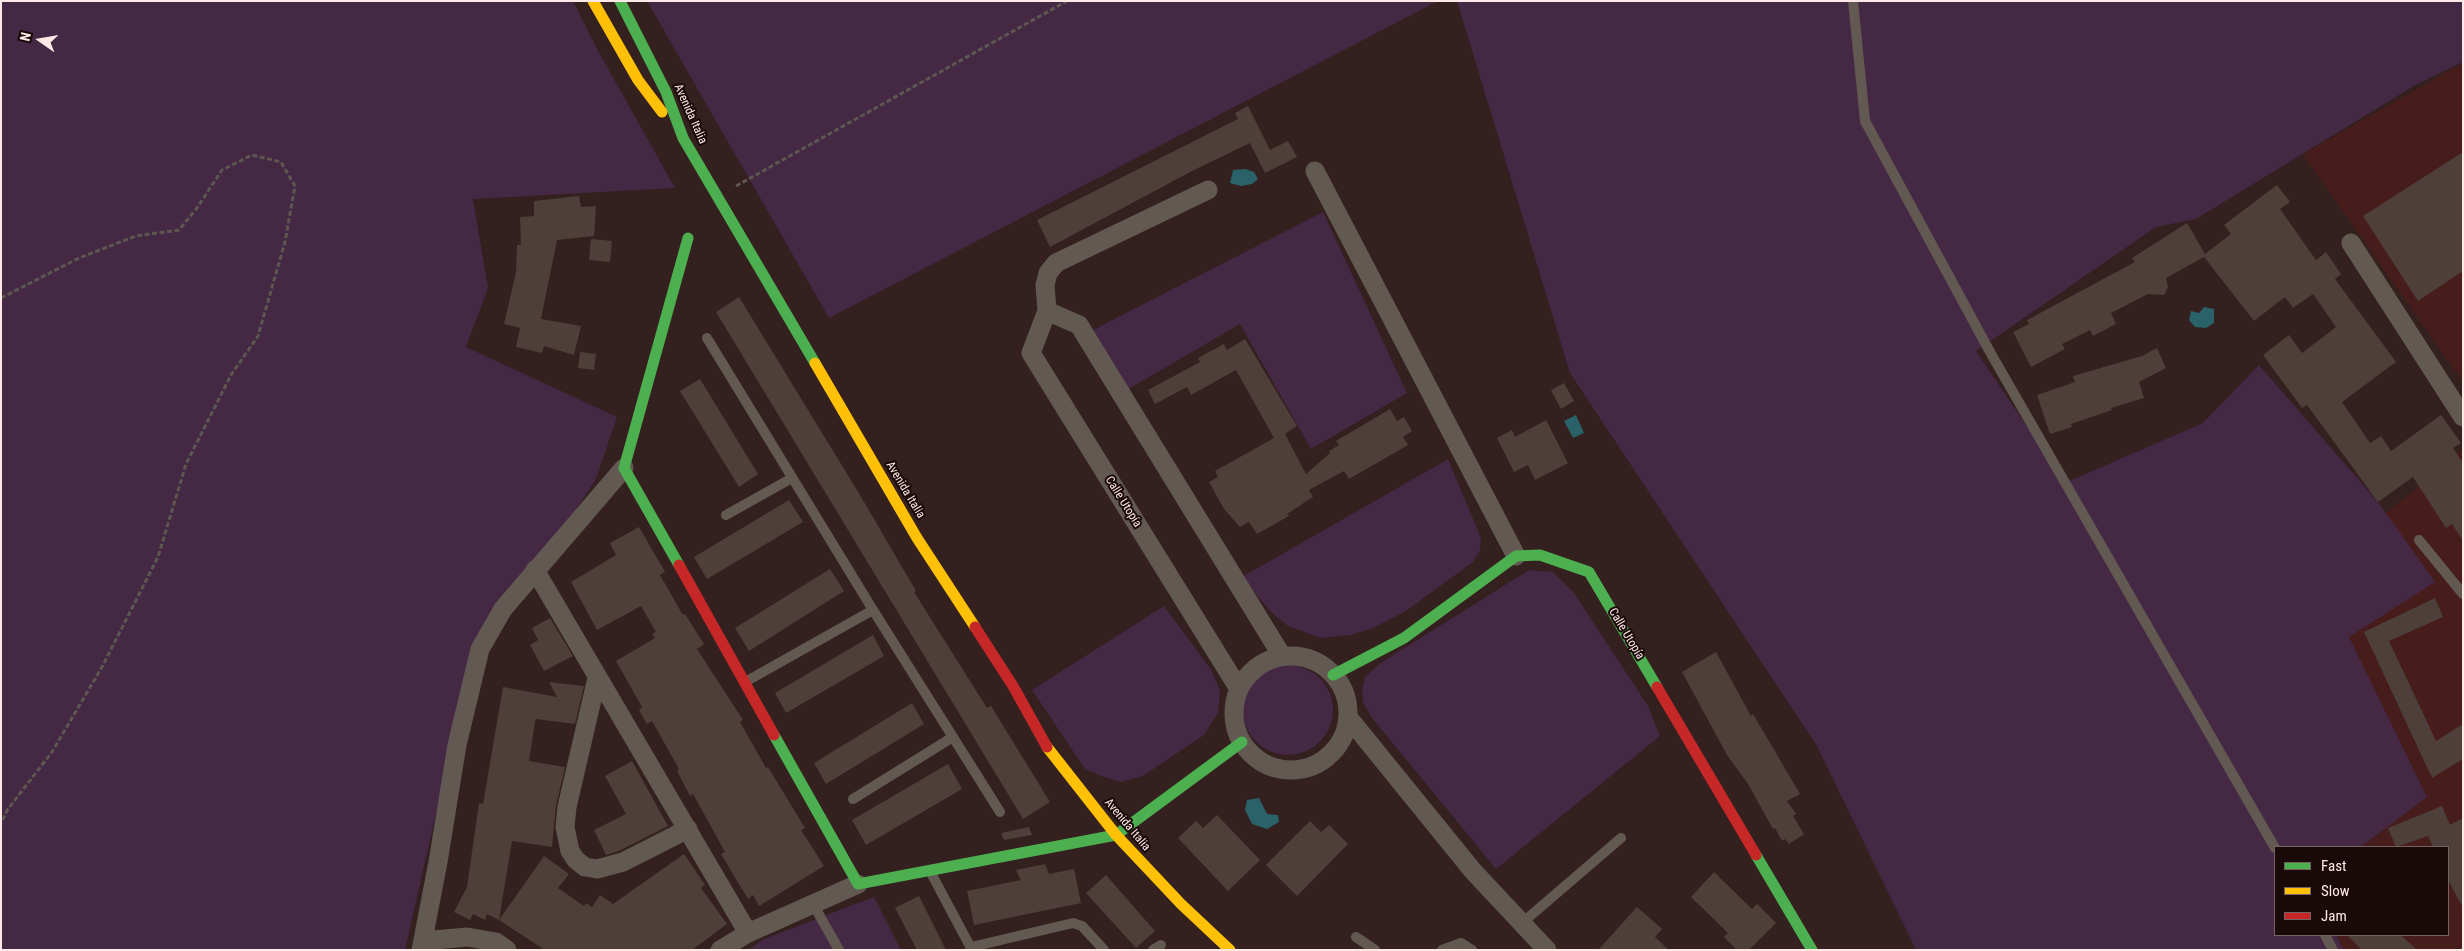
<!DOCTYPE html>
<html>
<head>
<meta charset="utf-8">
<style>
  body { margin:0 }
  #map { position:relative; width:2464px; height:951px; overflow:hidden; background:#34201e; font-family:"Roboto Condensed",sans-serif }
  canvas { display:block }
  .frame { position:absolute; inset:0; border:2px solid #fee9e7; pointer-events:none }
  .legend { position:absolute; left:2274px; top:846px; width:175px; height:90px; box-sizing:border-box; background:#190908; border:1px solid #756361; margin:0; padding:6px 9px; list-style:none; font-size:15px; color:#fee9e7 }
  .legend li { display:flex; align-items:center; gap:10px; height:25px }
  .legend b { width:25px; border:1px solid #756361 }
  .north { position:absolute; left:15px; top:15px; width:50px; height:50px; -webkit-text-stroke:4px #190908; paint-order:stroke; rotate:283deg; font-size:14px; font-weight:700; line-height:20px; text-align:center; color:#fee9e7 }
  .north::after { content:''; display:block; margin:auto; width:18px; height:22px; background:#fee9e7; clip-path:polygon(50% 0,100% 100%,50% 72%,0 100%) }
</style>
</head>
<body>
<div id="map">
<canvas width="2464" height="951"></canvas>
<div class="frame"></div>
<ul class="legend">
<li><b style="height:6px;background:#4caf50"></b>Fast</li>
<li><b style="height:6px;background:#ffc107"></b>Slow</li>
<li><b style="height:6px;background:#c62828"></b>Jam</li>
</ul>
<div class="north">N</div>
</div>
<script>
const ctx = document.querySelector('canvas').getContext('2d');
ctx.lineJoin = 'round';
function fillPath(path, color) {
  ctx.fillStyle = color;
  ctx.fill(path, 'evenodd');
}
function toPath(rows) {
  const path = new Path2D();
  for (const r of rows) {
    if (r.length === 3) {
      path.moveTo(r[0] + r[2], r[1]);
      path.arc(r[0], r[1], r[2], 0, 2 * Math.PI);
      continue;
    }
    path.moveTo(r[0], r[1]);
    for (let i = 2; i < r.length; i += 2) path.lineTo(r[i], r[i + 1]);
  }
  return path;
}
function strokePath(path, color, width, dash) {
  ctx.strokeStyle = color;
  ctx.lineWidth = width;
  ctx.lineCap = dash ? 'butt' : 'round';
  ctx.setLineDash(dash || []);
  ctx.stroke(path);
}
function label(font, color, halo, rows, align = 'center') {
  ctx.font = font + ' "Roboto Condensed",sans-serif';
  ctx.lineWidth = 4;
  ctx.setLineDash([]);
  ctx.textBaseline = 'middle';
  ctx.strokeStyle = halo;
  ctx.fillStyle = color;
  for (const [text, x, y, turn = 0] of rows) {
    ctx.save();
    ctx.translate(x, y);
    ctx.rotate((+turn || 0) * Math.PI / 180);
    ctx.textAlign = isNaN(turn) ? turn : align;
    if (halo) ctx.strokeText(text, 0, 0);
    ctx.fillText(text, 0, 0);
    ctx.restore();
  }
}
fillPath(toPath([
  [2463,63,2463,382,2303,154],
  [2463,450,2463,950,2344,950,2336,935,2448,935,2448,847,2361,847,2427,797,2349,637,2434,582,2385,514]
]), '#461d1b');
fillPath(toPath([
  [1,1,573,1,597,49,675,188,473,199,488,288,466,347,617,417,596,479,467,677,405,950,1,950],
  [647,1,1438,1,829,318],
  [1457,1,2463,1,2463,62,2417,84,2196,219,2156,227,1976,351,2065,483,2203,423,2259,365,2378,502,2435,582,2349,637,2427,797,2361,847,2275,847,2275,935,2336,935,2344,950,1916,950,1817,746,1570,373],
  [1323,212,1407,393,1311,449,1240,324,1127,390,1091,331],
  [1448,459,1481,538,1480,550,1473,562,1406,611,1371,629,1350,635,1320,638,1288,626,1270,611,1242,577],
  [1529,570,1553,572,1574,593,1648,706,1660,736,1496,869,1372,718,1363,702,1362,688,1365,677,1379,664],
  [1164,606,1212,671,1220,692,1218,713,1204,735,1143,776,1121,782,1101,776,1085,769,1032,690],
  [1288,710,45],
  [874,897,901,950,748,950,764,939]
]), '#442844');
fillPath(toPath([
  [1245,169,1254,172,1258,179,1252,184,1241,186,1230,183,1233,170],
  [2204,307,2214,309,2214,323,2206,328,2195,327,2189,320,2191,311,2199,313],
  [1576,415,1584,433,1573,438,1564,421],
  [1259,798,1267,814,1278,815,1279,822,1267,829,1252,824,1245,810,1247,800]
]), '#296268');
fillPath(toPath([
  [1248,106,1270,150,1288,141,1297,157,1265,173,1250,143,1192,171,1050,247,1037,220,1238,119,1235,113],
  [2463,152,2463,271,2418,301,2363,216],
  [2277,185,2290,202,2280,209,2316,260,2326,252,2341,274,2335,279,2396,362,2342,402,2370,443,2381,436,2391,451,2441,415,2461,443,2453,448,2463,463,2463,541,2452,524,2446,528,2413,477,2378,502,2307,405,2302,408,2263,355,2289,335,2302,353,2336,327,2313,294,2293,308,2285,297,2254,321,2204,257,2166,278,2168,287,2164,295,2148,294,2111,313,2116,324,2093,336,2090,330,2062,344,2065,349,2031,367,2013,332,2029,324,2027,320,2135,262,2132,258,2187,223,2205,254,2231,234,2224,225],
  [579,196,581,207,596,206,594,236,557,240,541,319,581,326,574,355,544,346,542,353,516,347,520,328,504,324,516,272,517,245,521,245,520,217,534,216,534,201],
  [591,239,612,241,610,262,589,260],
  [739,297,860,495,916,591,914,592,987,708,991,706,1050,802,1023,819,716,312],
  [1245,339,1297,426,1285,434,1306,474,1330,453,1329,451,1339,445,1336,441,1390,409,1397,421,1404,417,1412,431,1403,437,1408,445,1349,479,1344,471,1309,490,1313,497,1287,514,1289,516,1257,534,1249,522,1240,527,1224,509,1209,482,1218,477,1215,471,1274,438,1236,370,1191,395,1187,387,1155,404,1148,390,1200,362,1198,358,1224,344,1227,350],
  [2157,348,2166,368,2139,382,2144,398,2111,408,2112,410,2071,424,2072,427,2050,434,2037,395,2075,382,2073,376,2142,356],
  [580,352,596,354,594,370,578,368],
  [700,379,758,474,739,487,680,391],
  [1564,383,1574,401,1561,409,1551,390],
  [1546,420,1568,463,1535,480,1528,465,1514,472,1497,438,1512,430,1515,437],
  [789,500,803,522,707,579,694,557],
  [639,527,665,572,660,575,683,615,685,614,704,644,697,649,743,720,740,722,766,768,768,767,805,828,801,830,824,866,759,906,753,895,748,899,721,854,725,852,693,794,690,796,677,771,679,769,652,721,647,724,639,710,642,707,616,661,655,638,652,634,656,632,641,606,597,630,571,582,616,555,610,543],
  [830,569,844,591,749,651,735,628],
  [2435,598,2443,617,2389,641,2436,741,2463,724,2463,759,2432,778,2364,632],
  [550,618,573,656,544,671,530,645,538,640,532,628],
  [873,635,884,656,786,713,775,693],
  [1716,652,1751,716,1753,714,1800,794,1787,801,1796,814,1793,816,1804,834,1789,844,1785,839,1782,841,1775,828,1773,829,1748,784,1727,755,1682,672],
  [549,682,584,686,575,724,536,719,535,722,529,761,565,767,556,806,552,847,512,841,499,920,487,914,485,920,473,914,470,920,454,912,467,887,479,803,483,804,503,687,557,697],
  [912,703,924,724,826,784,814,763],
  [632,761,668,826,619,851,606,855,594,830,626,814,605,776],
  [948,764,962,789,866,845,852,820],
  [2442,806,2450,825,2463,818,2463,908,2448,880,2448,847,2433,847,2428,836,2396,847,2388,828],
  [1217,815,1260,860,1228,891,1178,838,1196,821,1203,828],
  [1310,821,1321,832,1329,825,1348,844,1297,896,1266,865],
  [1029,827,1032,835,1004,840,1001,833],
  [684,854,705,885,701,888,727,924,692,950,545,950,499,920,544,856,569,874,558,888,584,906,586,903,592,907,600,895,613,904],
  [1045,864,1049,874,1074,869,1081,903,974,925,967,891,1021,880,1016,870],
  [1714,872,1752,909,1757,904,1776,923,1749,950,1737,950,1724,937,1728,933,1691,897],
  [1106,875,1155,931,1136,948,1086,893],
  [919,896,946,950,917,950,895,908],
  [1637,907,1662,929,1655,937,1669,950,1598,950],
  [2347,935,2401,935,2417,950,2362,950]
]), '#4e3f3b');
strokePath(toPath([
  [736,186,1067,1],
  [1,298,79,258,136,236,179,230,197,208,222,170,252,155,281,162,295,186,285,242,258,336,231,375,186,464,158,557,102,667,52,752,8,809,1,823]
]), '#5e5650', 3, [5, 2.5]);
strokePath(toPath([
  [1853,1,1865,121,1990,352,2275,848],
  [707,338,873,610,1000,812],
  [726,515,792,478],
  [2419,540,2463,594],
  [745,682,873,610],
  [853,799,953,737],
  [930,871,972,950],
  [813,904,839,950],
  [1522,923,1621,838],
  [2325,935,2333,950],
  [1356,937,1375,950],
  [971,947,1073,923,1082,926,1104,950],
  [1153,950,1161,945],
  [1442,950,1461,943,1472,950]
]), '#625a52', 10);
strokePath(toPath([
  [1315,171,1516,556],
  [1208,190,1056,263,1048,273,1045,285,1047,311,1031,353,1239,689],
  [2351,243,2463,417],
  [1047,311,1079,325,1282,656],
  [535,570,748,933],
  [1291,713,57],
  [597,678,567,807,565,827,570,851,576,860,585,867,597,869,623,862,688,829],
  [1348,717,1473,871,1547,950],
  [423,941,467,937,496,942,507,950],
  [421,950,438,862,457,745,480,649,503,609,624,468],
  [720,950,748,933,858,884]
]), '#625a52', 19);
strokePath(toPath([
  [620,1,666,92,683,138,815,363],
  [679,565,624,468,688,238],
  [1333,675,1404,638,1516,556,1540,555,1589,572,1657,687],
  [774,735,858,884,1116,835,1242,742],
  [1756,855,1812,950]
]), '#4caf50', 11);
strokePath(toPath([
  [593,1,638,80,662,112],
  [815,363,917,538,975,627],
  [1047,747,1116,835,1181,904,1230,950]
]), '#ffc107', 11);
strokePath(toPath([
  [679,565,774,735],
  [975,627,1013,686,1047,747],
  [1657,687,1756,855]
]), '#c62828', 11);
label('12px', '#fee9e7', '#190908', [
  ["Avenida Italia",690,114,66],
  ["Avenida Italia",905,490,59],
  ["Calle Utopía",1123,502,58],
  ["Calle Utopía",1626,634,59],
  ["Avenida Italia",1127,825,50]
]);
</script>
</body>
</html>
